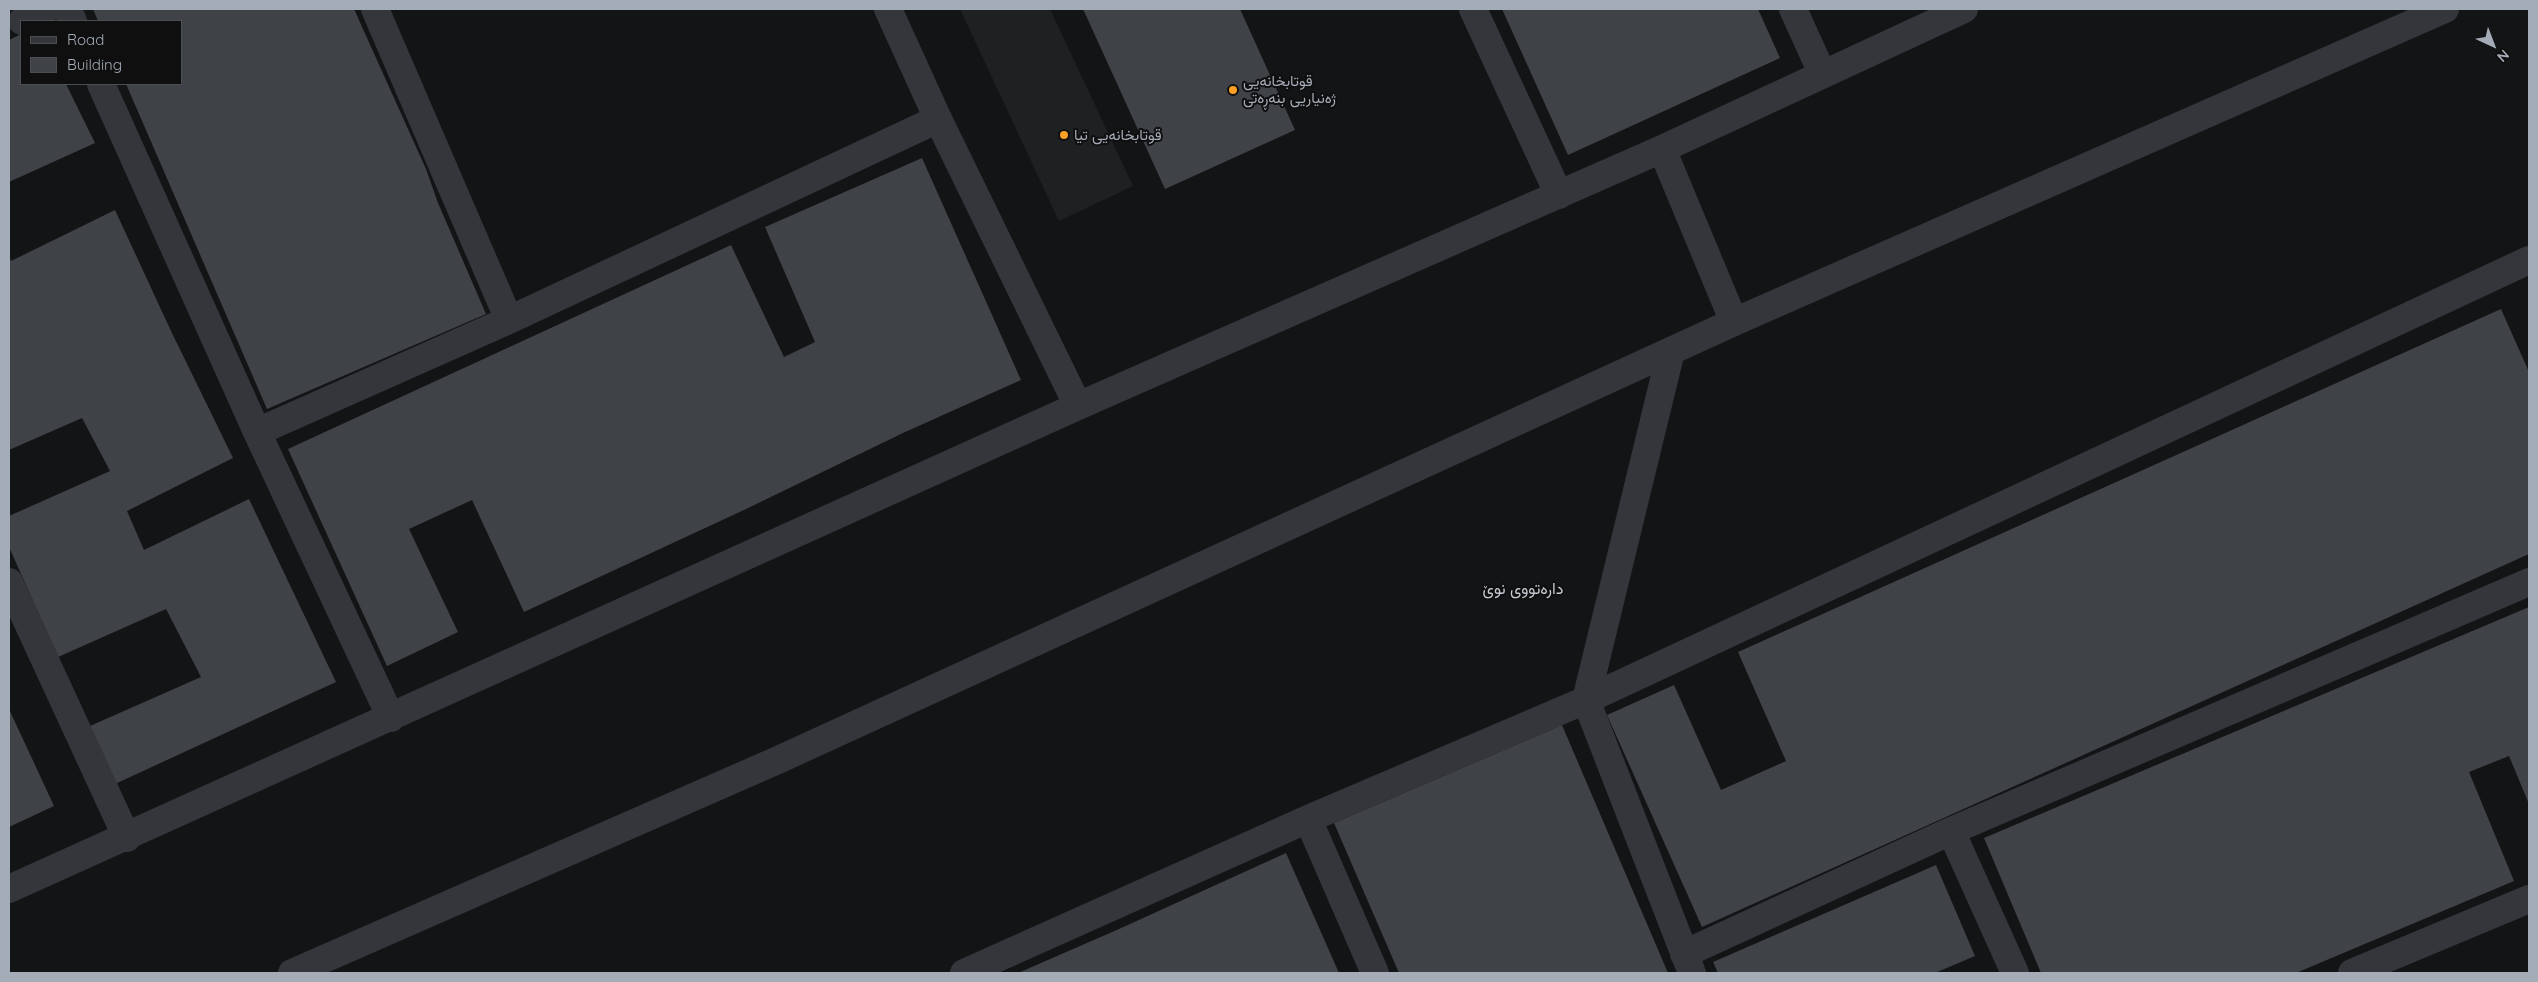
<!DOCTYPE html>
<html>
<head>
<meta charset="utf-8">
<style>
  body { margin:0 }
  #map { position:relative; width:2538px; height:982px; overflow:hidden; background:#131415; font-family:Quicksand,sans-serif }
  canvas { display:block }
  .frame { position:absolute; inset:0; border:10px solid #a4acb7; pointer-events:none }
  .legend { position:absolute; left:20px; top:20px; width:162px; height:65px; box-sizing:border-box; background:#0f0f10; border:1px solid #4b4e53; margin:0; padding:6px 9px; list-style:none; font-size:15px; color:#a4acb7 }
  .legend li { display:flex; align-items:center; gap:10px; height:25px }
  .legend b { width:25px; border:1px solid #4b4e53 }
  .north { position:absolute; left:2468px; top:20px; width:50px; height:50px; -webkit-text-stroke:4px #0f0f10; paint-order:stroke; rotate:137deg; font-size:14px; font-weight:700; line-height:20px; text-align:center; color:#a4acb7 }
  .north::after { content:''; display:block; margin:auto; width:18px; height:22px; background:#a4acb7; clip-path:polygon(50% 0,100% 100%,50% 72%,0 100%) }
</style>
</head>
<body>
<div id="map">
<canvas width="2538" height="982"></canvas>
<div class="frame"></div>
<ul class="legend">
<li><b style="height:6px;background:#34363b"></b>Road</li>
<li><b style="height:14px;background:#3f4246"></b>Building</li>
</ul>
<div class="north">N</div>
</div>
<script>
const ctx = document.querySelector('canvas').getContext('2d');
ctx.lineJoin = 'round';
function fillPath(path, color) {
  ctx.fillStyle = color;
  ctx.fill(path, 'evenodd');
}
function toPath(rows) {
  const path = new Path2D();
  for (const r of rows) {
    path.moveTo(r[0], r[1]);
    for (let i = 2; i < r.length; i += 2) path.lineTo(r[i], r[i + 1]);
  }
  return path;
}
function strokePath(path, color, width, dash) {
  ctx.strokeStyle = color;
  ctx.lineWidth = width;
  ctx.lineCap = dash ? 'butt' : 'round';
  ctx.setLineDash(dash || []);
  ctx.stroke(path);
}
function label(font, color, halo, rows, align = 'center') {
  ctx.font = font + ' Quicksand,Vazirmatn,sans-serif';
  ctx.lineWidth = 4;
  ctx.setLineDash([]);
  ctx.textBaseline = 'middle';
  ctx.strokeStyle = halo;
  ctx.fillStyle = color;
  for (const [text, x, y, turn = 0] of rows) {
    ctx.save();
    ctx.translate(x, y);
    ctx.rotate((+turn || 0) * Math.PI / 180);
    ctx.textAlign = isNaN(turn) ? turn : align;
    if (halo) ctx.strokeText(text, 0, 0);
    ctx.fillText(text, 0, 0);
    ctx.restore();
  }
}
fillPath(toPath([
  [960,9,1050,9,1133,186,1059,221]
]), '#1f2022');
fillPath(toPath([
  [93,9,354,9,426,169,438,203,486,314,267,409,126,84,181,84,181,21,98,21],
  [1083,9,1240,9,1295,130,1165,189],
  [1502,9,1758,9,1780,58,1568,155],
  [21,34,21,84,66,84,95,143,9,182,9,40],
  [922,158,1021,380,903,433,744,510,524,612,472,500,409,529,458,632,387,666,288,449,731,245,784,357,815,342,765,227],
  [115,210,171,331,233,458,127,511,144,550,249,499,336,682,115,784,90,726,201,677,166,609,58,657,9,547,9,516,110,471,82,418,9,450,9,255,11,261],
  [2501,309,2529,372,2529,554,1702,927,1607,715,1674,685,1721,790,1786,761,1738,652],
  [2529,607,2529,804,2509,756,2469,772,2514,881,2296,973,2041,973,1984,838],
  [9,709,54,806,9,827],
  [1562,725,1668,973,1399,973,1334,823],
  [1286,853,1339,973,1018,973,1119,929],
  [1936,865,1975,956,1935,973,1718,973,1713,962]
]), '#3f4246');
strokePath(toPath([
  [67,9,73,21],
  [375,9,509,320],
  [888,9,938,119,1078,406],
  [1473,9,1559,195],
  [1793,9,1822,73],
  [22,21,46,9],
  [101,84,257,432,391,718],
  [1662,149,1734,322],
  [1671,351,1586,700,1692,973],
  [257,432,509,320,938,119],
  [9,582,127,838],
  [1308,819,1375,973],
  [1951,831,2015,973],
  [9,889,1078,406,1662,149,1964,9],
  [1684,954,1951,831,2529,582],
  [964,973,1308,819,1586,700,2529,260],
  [2352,973,2529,899]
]), '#34363b', 28);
strokePath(toPath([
  [292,973,778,760,1734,322,2445,9]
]), '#34363b', 28);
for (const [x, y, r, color] of [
  [1233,90,5,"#fca025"],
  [1064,135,5,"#fca025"]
]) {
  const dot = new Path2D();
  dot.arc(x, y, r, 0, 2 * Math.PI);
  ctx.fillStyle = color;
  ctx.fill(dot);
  strokePath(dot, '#0f0f10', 2);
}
label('15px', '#a4acb7', '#0f0f10', [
  ["قوتابخانەیی",1243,81],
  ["ژەنیاریی بنەڕەتی",1243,98],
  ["قوتابخانەیی تیا",1074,135]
], 'left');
label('16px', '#c6cad2', '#0f0f10', [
  ["دارەتووی نوێ",1523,589]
]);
</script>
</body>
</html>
